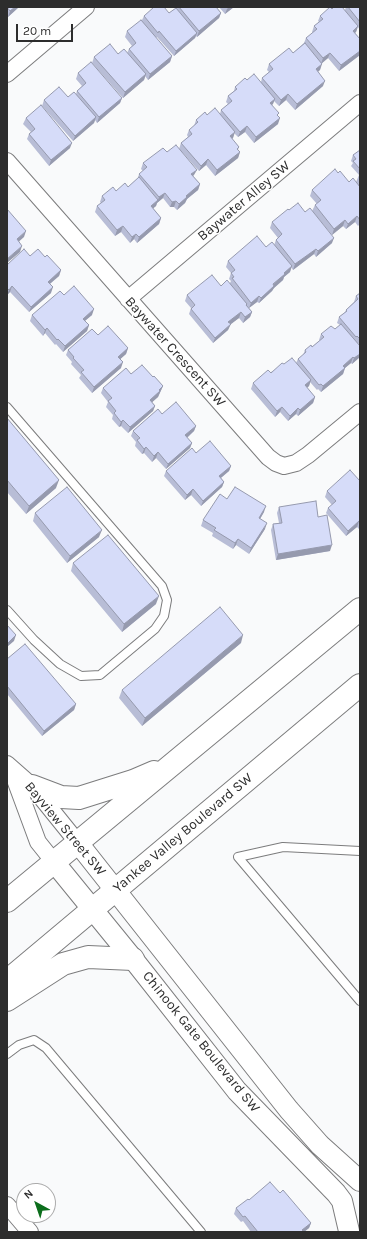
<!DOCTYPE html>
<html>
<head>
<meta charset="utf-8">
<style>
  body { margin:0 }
  #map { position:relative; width:367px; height:1239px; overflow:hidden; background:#f9fafb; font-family:Karla,sans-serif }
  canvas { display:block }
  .frame { position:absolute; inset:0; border:8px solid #2d2d2d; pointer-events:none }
  .north { position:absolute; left:16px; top:1183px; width:40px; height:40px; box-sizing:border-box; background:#fff; border:1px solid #ababab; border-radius:50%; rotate:320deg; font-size:11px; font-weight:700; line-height:16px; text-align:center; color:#2d2d2d }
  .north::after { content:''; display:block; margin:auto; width:14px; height:18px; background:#0c6e1c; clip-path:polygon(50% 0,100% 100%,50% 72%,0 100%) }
  .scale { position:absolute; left:16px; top:24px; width:57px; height:18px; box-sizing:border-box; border:2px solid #2d2d2d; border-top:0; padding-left:5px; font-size:12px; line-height:14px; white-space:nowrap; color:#2d2d2d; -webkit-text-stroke:3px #fff; paint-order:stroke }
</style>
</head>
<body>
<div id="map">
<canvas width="367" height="1239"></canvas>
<div class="frame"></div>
<div class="north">N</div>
<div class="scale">20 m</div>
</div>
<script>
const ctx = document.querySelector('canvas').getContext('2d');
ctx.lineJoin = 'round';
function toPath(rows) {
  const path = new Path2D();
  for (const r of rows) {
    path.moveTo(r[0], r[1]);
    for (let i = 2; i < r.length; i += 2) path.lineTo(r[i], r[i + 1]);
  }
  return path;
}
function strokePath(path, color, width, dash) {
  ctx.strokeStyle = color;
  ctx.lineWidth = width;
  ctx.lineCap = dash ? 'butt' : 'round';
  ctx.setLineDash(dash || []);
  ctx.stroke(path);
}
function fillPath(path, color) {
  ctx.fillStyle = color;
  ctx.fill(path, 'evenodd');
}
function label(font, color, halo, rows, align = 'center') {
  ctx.font = font + ' Karla,sans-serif';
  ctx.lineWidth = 3;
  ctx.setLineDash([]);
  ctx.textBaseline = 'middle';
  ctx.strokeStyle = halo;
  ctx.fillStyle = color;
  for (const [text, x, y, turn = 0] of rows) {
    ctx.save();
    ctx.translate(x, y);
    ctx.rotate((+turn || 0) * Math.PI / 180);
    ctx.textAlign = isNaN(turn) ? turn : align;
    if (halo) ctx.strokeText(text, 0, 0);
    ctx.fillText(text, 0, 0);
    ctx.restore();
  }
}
const service = toPath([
  [7,407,162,586,167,600,164,616,155,629,100,675,81,676,60,664,34,640,7,610],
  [360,851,283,847,238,857,360,1001],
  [7,1054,19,1045,34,1040,46,1048,201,1232]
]);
const minor = toPath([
  [7,74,86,7],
  [7,161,268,457,276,463,284,466,296,463,308,455,360,412],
  [128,299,360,103],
  [7,764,32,786,78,843],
  [11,769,38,842,54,862],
  [7,1205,30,1232]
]);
const tertiary = toPath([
  [78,843,289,1110,320,1145,360,1181],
  [54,862,133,959,237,1091,336,1193,342,1201,349,1231]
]);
const secondary = toPath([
  [32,786,61,797,79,798,133,781,154,772],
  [7,901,360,609],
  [7,981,360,685],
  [7,1000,63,964,88,957,133,959]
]);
strokePath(service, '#7c7c7d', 10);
strokePath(minor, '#7c7c7d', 18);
strokePath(tertiary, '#7c7c7d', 22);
strokePath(secondary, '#7c7c7d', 24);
strokePath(service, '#fff', 8);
strokePath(minor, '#fff', 16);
strokePath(tertiary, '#fff', 20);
strokePath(secondary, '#fff', 22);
fillPath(toPath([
  [7,7,19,7,8,17,7,16],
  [176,7,216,7,221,13,219,18,197,37,196,36,195,38,174,56,157,37,156,38,172,56,170,62,148,80,145,76,144,80,123,98,92,63,94,57,127,53,129,49,132,46,125,37,127,31,142,20,144,16,169,13,176,8],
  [219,7,234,7,225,14],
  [346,7,360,7,360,30,358,27,356,32,355,33,360,39,360,55,339,71,328,58,321,64,320,70,318,71,323,86,295,110,286,100,279,106,274,101,272,105,278,116,278,124,254,143,245,132,238,137,234,133,233,138,232,139,239,147,238,150,240,152,238,158,215,176,206,165,199,171,182,152,194,175,193,176,200,184,198,190,187,199,185,203,177,210,174,207,170,207,163,198,157,203,156,206,153,208,161,218,159,224,137,243,134,239,130,243,121,232,115,236,95,212,97,206,101,203,100,202,102,196,128,187,138,178,139,174,143,171,141,169,143,163,167,152,179,149,181,143,188,137,187,135,189,130,194,126,196,120,207,115,220,114,221,110,228,104,226,102,228,96,234,91,235,87,247,80,261,82,262,78,269,72,267,70,269,64,293,53,304,43,306,38,313,33,312,32,314,26,319,22,318,21,320,16,332,9,345,10],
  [78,73,122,98,120,103,97,123,95,120,94,123,73,141,42,106,44,100,68,97,76,94,77,91,82,86,76,79],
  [26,118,70,148,49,166,27,139,29,134,31,132,23,124],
  [360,150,360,224,358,226,355,222,346,229,343,226,332,235,312,211,315,205,317,204,310,196,312,190,338,173,349,182,356,182,359,175,351,166,353,163,351,161,353,155],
  [289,210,332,243,316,257,314,254,293,270,291,267,290,272,284,277,283,280,274,288,272,291,259,303,257,302,249,308,252,312,250,317,243,323,239,318,230,324,228,330,213,343,189,314,191,308,185,301,187,295,230,283,231,281,229,279,231,273,226,267,228,261,274,245,276,240,278,238,270,228,272,222],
  [30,256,45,257,61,270,59,276,50,284,51,293,29,312,10,292,7,295,7,265],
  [360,293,360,343,358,344,360,346,360,357,352,364,351,363,345,368,343,374,321,392,318,389,317,390,310,382,309,386,307,388,315,397,313,403,298,416,296,414,288,421,280,412,275,417,251,389,253,383,284,364,296,363,298,359,303,355,305,350,312,347,320,340,319,340,321,334,335,329,340,325,337,323,339,317,345,312,346,310,354,302,356,296],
  [64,295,92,315,85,321,89,325,87,331,63,352,56,344,55,345,45,333,43,336,30,321,32,315],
  [98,335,128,348,126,354,120,359,121,368,92,393,79,378,81,375,71,364,72,362,66,355,68,350],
  [131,374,153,377,163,386,158,397,152,402,155,406,153,411,128,433,121,426,119,427,112,419,113,415,106,407,108,402,101,393,103,388],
  [162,414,196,426,194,431,187,438,192,443,190,448,166,469,156,458,152,462,144,453,142,454,135,446,136,442,131,436,133,431],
  [7,418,56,488,26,514,7,492],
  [196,453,231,466,229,471,221,478,224,482,222,487,201,506,191,495,185,500,164,476,166,471],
  [360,481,360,530,357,527,346,536,326,513,328,508,332,505,325,497,327,491],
  [227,499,264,512,260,519,265,529,249,554,236,545,233,549,212,536,213,533,201,526,203,520],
  [279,507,318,517,330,551,276,560,271,530,273,524,279,523,277,513],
  [35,513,99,537,67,563,33,521],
  [73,563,156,604,122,632,71,571],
  [241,643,142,726,119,698,122,690],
  [7,659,76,704,74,710,42,736,7,694],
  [280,1193,311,1223,309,1228,304,1232,251,1232,243,1221,241,1222,234,1214,236,1208,249,1200]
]), '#b8bdd6');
fillPath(toPath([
  [15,7,19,7,8,17,10,11],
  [229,7,234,7,225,14,227,9],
  [221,13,219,18,197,37,199,31],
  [358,26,356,32,351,36,353,31],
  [197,33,195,38,174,56,176,51],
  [360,51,360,55,339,71,341,65],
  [330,53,328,58,321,64,323,58],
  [172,56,170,62,148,80,150,74],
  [322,64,320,70,314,75,316,69],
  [146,74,144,80,123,98,125,92],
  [325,81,323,86,295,110,297,104],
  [288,94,286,100,279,106,281,100],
  [122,98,120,103,97,123,99,117],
  [275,99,273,104,268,109,270,103],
  [96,117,94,123,73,141,75,136],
  [280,118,278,124,254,143,256,137],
  [247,126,245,132,238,137,240,132],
  [235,132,233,138,228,142,230,136],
  [72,143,70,148,49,166,51,160],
  [240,152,238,158,215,176,217,170],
  [208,159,206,165,199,171,201,166],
  [197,170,194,175,189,179,191,174],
  [200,184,198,190,187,199,185,203,177,210,179,204,186,196],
  [165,193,163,198,157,203,159,197],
  [158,200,156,206,149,212,151,206],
  [176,201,174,207,170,207,172,202],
  [357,216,355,222,346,229,348,224],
  [161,218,159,224,137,243,139,237],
  [345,220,343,226,332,235,334,229],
  [123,226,121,232,115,236,117,230],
  [26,231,24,237,15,245,17,239],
  [136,234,134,239,130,243,132,237],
  [334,238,332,243,316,257,318,251],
  [22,246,20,252,7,263,7,259],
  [316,249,314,254,293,270,295,264],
  [292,266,290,272,284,277,283,280,274,288,272,291,259,303,261,298,284,273],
  [61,270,59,276,46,287,48,282],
  [12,286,10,292,7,295,9,290],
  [53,287,51,293,29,312,31,307],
  [259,296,257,302,249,308,251,303],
  [94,309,92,315,81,324,83,319],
  [241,312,239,318,226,328,228,322],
  [252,312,250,317,243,323,245,317],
  [231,324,228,330,213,343,215,338],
  [89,325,87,331,63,352,65,346],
  [47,328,45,333,43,336,45,330],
  [128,348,126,354,116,363,118,357],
  [360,354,360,357,352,364,354,358],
  [353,357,351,363,345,368,343,374,321,392,323,386,343,366],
  [123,362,121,368,92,393,94,387],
  [311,380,309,386,303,391,305,385],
  [163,386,158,397,148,406,150,400,159,390],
  [315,397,313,403,298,416,300,410],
  [155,406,153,411,128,433,130,427],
  [282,407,280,412,275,417,277,411],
  [298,408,296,414,288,421,290,416],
  [123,420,121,426,119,427,121,422],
  [196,426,194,431,183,441,185,435],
  [192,443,190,448,166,469,168,464],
  [146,447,144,453,142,454,144,449],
  [158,452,156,458,152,462,154,456],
  [231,466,229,471,217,481,219,476],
  [59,480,56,488,26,514,29,506],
  [224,482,222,487,201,506,203,501],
  [193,489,191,495,185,500,187,495],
  [266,506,264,512,257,524,259,518],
  [359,521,357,527,346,536,348,531],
  [267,523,265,529,249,554,251,548],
  [102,530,99,537,67,563,70,556],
  [238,539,236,545,233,549,235,543],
  [332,545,330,551,276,560,278,554],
  [159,596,156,604,122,632,124,624],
  [16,635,14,641,7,647,7,644],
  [243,635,241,643,142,726,145,718],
  [76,704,74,710,42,736,44,731],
  [311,1223,309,1228,304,1232,302,1232,302,1230]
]), '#969aae');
const building = toPath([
  [7,7,15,7,10,11,7,7],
  [154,7,164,7,169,13,176,8,197,33,176,51,159,31,158,33,144,16,154,7],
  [179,7,216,7,221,13,199,31,179,7],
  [330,7,332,9,334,7,342,7,358,26,353,31,360,39,360,51,341,65,330,53,323,58,306,38,317,29,314,26,323,19,320,16,330,7],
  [348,7,360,7,360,22,348,7],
  [141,20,172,56,150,74,129,49,136,43,127,31,141,20],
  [305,43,322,64,316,69,325,81,297,104,288,94,281,100,262,78,273,69,269,64,289,48,293,53,305,43],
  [110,44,118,54,124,49,146,74,125,92,94,57,110,44],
  [91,62,122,98,99,117,77,91,86,83,78,73,91,62],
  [254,74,275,99,270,103,279,113,277,115,280,118,256,137,247,126,240,132,221,110,232,101,228,96,237,89,235,87,245,78,247,80,254,74],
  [59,87,68,97,74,92,96,117,75,136,44,100,59,87],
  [41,105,72,143,51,160,29,134,35,129,26,118,41,105],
  [215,108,235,132,230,136,239,147,237,149,240,152,217,170,208,159,201,166,181,143,192,134,189,130,198,122,196,120,205,112,207,115,215,108],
  [176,145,197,170,191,174,200,184,186,196,187,197,179,204,176,201,172,202,165,193,159,197,139,174,147,167,143,163,163,148,167,152,176,145],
  [360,150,360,169,353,161,356,159,353,155,360,150],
  [335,169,338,173,340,171,349,182,353,178,360,187,360,220,357,216,348,224,345,220,334,229,315,205,321,200,312,190,335,169],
  [139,177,158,200,151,206,161,218,139,237,136,234,132,237,123,226,117,230,97,206,105,200,102,196,113,187,116,191,125,183,128,187,139,177],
  [298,203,305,212,310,208,334,238,318,251,316,249,295,264,276,240,282,234,272,222,288,209,289,210,298,203],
  [7,209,26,231,17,239,22,246,7,259,7,209],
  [257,236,266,247,272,242,292,266,284,273,285,274,273,284,274,286,261,298,259,296,251,303,232,278,234,277,231,273,235,270,228,261,257,236],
  [24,249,30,256,38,249,45,257,47,255,61,270,48,282,53,287,31,307,12,286,9,290,7,288,7,265,24,249],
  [212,275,221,286,227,280,247,304,246,305,252,312,245,317,241,312,228,322,231,324,215,338,191,309,195,305,187,295,212,275],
  [74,286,94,309,83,319,89,325,65,346,58,339,57,340,47,328,45,330,32,315,60,291,64,295,74,286],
  [360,293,360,339,357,336,356,337,339,317,347,311,346,310,358,299,356,296,360,293],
  [341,324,360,346,360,354,354,358,353,357,343,366,345,368,323,386,321,384,319,385,298,359,306,352,305,350,311,345,312,347,324,337,321,334,331,326,335,329,341,324],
  [108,326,128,348,118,357,123,362,94,387,81,372,84,370,73,358,74,357,68,350,92,329,98,335,108,326],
  [292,358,311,380,305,385,315,397,300,410,298,408,290,416,282,407,277,411,253,383,268,370,271,373,282,363,284,364,292,358],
  [142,365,153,377,154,376,163,386,159,390,160,391,150,400,155,406,130,427,123,420,121,422,114,413,116,411,108,401,112,398,103,388,126,368,131,374,142,365],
  [176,402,196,426,185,435,192,443,168,464,158,452,154,456,146,447,144,449,137,440,140,438,133,431,158,409,162,414,176,402],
  [7,418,59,480,29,506,7,480,7,418],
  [210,441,231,466,219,476,224,482,203,501,193,489,187,495,166,471,192,448,196,453,210,441],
  [350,470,360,481,360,522,359,521,348,531,328,508,336,501,327,491,350,470],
  [67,487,102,530,70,556,35,513,67,487],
  [235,487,266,506,259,518,267,523,251,548,238,539,235,543,214,530,216,528,203,520,220,494,227,499,235,487],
  [316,501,318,517,327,515,332,545,278,554,273,524,282,523,279,507,316,501],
  [108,535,159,596,124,624,73,563,108,535],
  [220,607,243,635,145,718,122,690,220,607],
  [7,625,16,635,7,644,7,625],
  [25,644,76,704,44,731,7,686,7,659,25,644],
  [270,1182,280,1193,283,1190,311,1223,302,1230,304,1232,258,1232,245,1216,243,1217,236,1208,248,1199,249,1200,270,1182]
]);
fillPath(building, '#d6dcf9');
strokePath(building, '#969aae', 1);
label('14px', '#2d2d2d', '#fff', [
  ["Baywater Alley SW",244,201,-40],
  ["Baywater Crescent SW",175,352,48],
  ["Bayview Street SW",65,829,50],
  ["Yankee Valley Boulevard SW",183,833,-40],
  ["Chinook Gate Boulevard SW",201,1042,51]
]);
</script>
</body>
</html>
